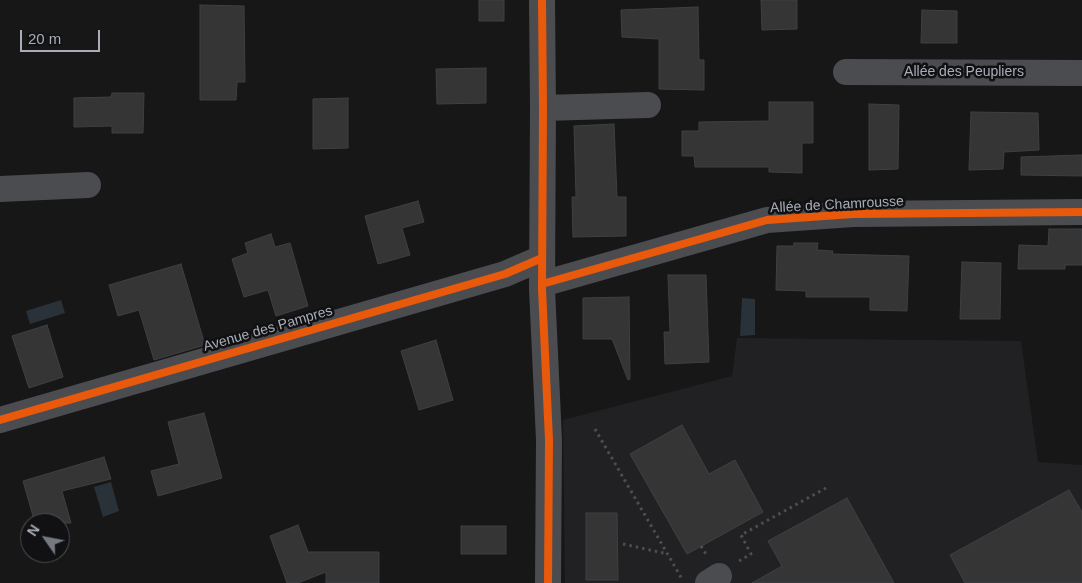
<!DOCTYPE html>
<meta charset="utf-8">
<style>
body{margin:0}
#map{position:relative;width:1082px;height:583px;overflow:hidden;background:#171717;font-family:Arial,sans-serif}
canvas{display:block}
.north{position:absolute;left:20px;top:513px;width:50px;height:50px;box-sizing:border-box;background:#111113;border:1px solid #4d4f55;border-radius:50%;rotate:303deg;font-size:14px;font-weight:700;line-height:20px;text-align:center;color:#a8adb8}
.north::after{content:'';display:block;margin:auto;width:18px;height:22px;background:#757880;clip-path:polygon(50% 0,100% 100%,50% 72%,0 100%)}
.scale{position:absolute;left:20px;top:30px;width:80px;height:22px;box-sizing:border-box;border:2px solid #a8adb8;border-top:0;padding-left:6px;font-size:15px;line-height:18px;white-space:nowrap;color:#a8adb8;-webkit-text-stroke:4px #111113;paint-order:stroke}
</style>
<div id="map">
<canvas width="1082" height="583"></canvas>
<div class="north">N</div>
<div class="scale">20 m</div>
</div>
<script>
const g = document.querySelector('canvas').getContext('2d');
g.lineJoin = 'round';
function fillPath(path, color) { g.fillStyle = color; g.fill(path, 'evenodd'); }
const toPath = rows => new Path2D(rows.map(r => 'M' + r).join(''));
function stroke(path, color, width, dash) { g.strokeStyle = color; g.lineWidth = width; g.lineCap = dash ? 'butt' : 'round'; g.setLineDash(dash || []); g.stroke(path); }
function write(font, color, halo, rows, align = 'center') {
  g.font = font + ' Arial,sans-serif'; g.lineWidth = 5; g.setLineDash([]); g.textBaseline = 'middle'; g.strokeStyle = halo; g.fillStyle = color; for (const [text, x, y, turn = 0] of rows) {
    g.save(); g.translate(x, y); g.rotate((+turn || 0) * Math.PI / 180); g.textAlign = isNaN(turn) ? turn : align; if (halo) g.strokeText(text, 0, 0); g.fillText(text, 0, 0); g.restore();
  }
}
fillPath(toPath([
 [737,338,1021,341,1038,462,1082,465,1082,583,565,583,563,420,732,376]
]), '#212123');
fillPath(toPath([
 [742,298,755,299,755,335,740,336],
 [61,300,65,313,30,324,26,311],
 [111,482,119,511,103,517,94,487]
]), '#2a3239');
const building = toPath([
 [479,0,504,0,504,21,479,21,479,0],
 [761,0,797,0,797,29,762,30,761,0],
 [200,5,244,6,245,82,237,82,236,100,200,100,200,5],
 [698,7,699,60,704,60,704,90,659,89,659,39,622,37,621,10,698,7],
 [922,10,957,11,957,43,921,43,922,10],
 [486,68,486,103,437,104,436,69,486,68],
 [112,93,144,93,143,133,112,133,112,126,74,127,74,98,111,97,112,93],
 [348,98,348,148,313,149,313,99,348,98],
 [769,102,813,102,813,143,802,143,802,173,769,172,769,167,695,167,694,156,682,156,682,131,699,131,699,122,769,121,769,102],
 [869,104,899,105,898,169,869,170,869,104],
 [971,112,1038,113,1039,150,1004,152,1003,169,969,170,971,112],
 [614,124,617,197,626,197,626,236,573,237,572,197,576,197,574,126,614,124],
 [1082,155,1082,176,1021,175,1021,157,1082,155],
 [418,201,424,222,402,228,410,255,378,264,365,216,418,201],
 [1049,229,1082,229,1082,265,1065,265,1065,269,1018,269,1019,245,1048,246,1049,229],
 [271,234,275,247,290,243,308,306,276,316,268,290,244,297,232,259,248,253,245,243,271,234],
 [794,243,818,243,817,250,833,251,832,254,909,256,907,311,870,310,870,297,806,297,806,291,776,290,777,246,794,246,794,243],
 [962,262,1001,263,1000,319,960,319,962,262],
 [181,264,205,345,154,360,139,310,118,316,109,285,181,264],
 [668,275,706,275,709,362,665,364,664,332,670,332,668,275],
 [629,297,630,379,628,380,612,339,583,339,583,298,629,297],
 [47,325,63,377,29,388,12,336,47,325],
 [436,340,453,400,419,410,401,351,436,340],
 [204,413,222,478,158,496,151,471,179,464,168,422,204,413],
 [682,425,709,474,735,460,763,512,687,554,630,454,682,425],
 [104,457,111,479,62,491,71,523,35,523,23,481,104,457],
 [1069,490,1082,512,1082,583,965,583,950,555,1069,490],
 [847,498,894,583,752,583,782,566,768,541,847,498],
 [586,513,617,513,618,580,586,580,586,513],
 [298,525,308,552,379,552,379,583,326,583,326,572,298,583,287,583,270,536,298,525],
 [461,526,506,526,506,554,461,554,461,526]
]);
fillPath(building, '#353536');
stroke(building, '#3f4043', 1);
stroke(toPath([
 [595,429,682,579],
 [623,544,668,554],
 [701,546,706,554],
 [739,561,751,554,741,535,826,488]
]), '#4d4e52', 3, [2.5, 4]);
stroke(toPath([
 [542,0,543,108,542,289,549,440,548,583],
 [846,72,1082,73],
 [543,108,648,105],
 [0,189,88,185],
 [542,284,767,220,853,214,1082,212],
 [0,420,505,274,542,258],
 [708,583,719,576]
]), '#4b4c50', 26);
stroke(toPath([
 [542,0,543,108,542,289,549,440,548,583],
 [542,284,767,220,853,214,1082,212],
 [0,420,505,274,542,258]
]), '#e8590c', 8);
write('14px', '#a8adb8', '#111113', [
 ["Allée des Peupliers",964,72],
 ["Allée de Chamrousse",837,205,-3],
 ["Avenue des Pampres",268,329,-16]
]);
</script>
